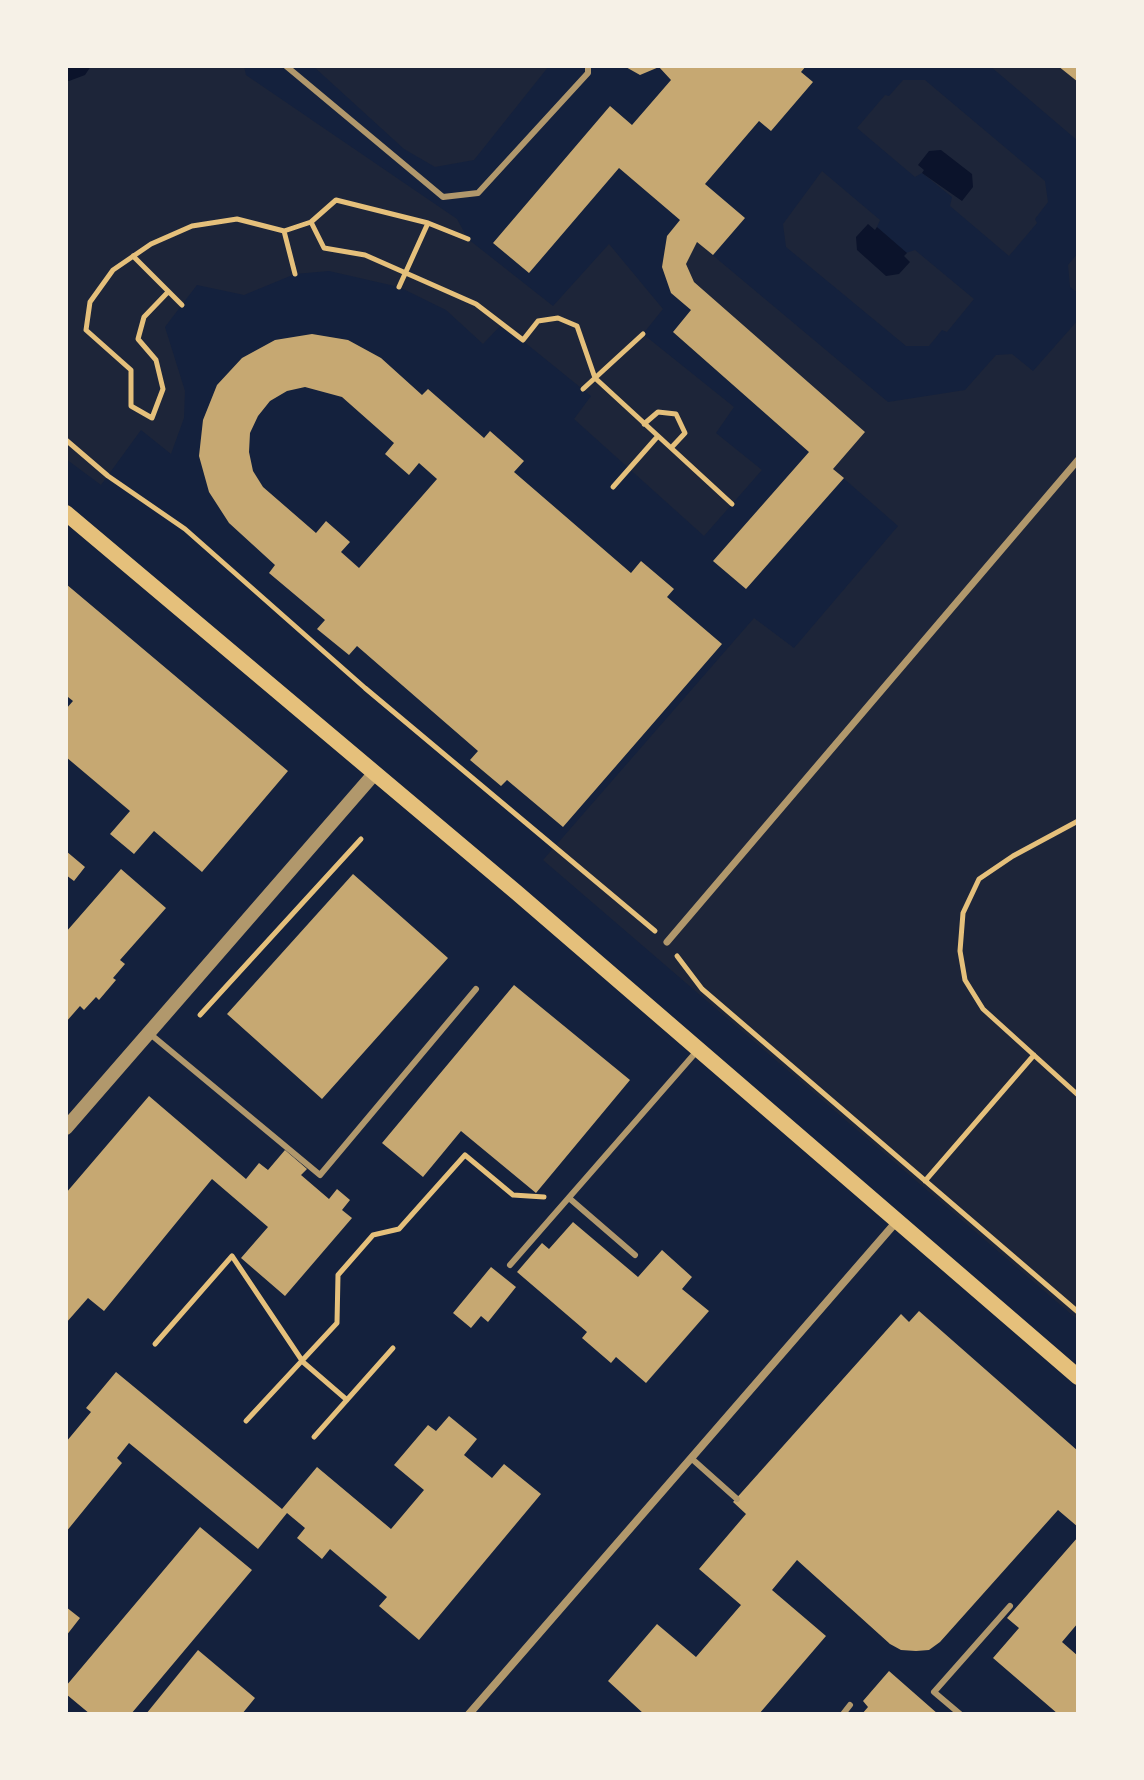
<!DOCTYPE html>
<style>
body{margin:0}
#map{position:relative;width:1144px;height:1780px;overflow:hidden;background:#14213d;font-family:Montserrat,sans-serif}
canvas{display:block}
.frame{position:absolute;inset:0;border:68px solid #f6f1e7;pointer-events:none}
</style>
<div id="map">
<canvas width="1144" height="1780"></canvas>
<div class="frame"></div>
</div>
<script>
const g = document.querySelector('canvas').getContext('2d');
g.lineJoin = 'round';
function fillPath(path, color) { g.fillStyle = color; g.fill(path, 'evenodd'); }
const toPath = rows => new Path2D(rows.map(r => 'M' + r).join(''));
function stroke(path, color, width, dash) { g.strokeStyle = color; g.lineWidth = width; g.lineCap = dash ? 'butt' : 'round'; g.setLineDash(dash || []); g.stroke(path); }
fillPath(toPath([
 [66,66,244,66,246,75,457,219,468,239,553,306,609,244,663,309,643,334,734,407,716,433,762,470,704,536,574,419,591,396,502,324,483,344,446,310,399,287,329,271,295,274,244,295,197,285,165,327,185,391,184,418,171,454,141,430,101,485,66,459],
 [313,66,549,66,474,160,435,167,404,149],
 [990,66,1058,66,1078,82,1078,141],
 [903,80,925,80,1045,181,1048,202,1035,219,1037,223,1009,256,950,206,952,197,922,173,915,177,857,128,885,95,889,96],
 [822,171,880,220,877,227,906,253,915,250,974,299,947,332,942,330,929,346,906,346,786,247,783,224],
 [697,242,888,402,965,390,996,355,1012,354,1033,371,1078,320,1078,1320,543,860,754,618,794,648,898,526,833,469,865,432,694,282,686,264],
 [1078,253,1078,293,1070,287,1068,265]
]), '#1d2539');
fillPath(toPath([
 [66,66,91,66,85,75,69,81,66,81],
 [941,150,972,174,973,187,962,201,922,173,924,170,918,165,929,151],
 [868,224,875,230,877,227,907,253,904,256,910,262,899,274,886,276,857,250,856,237]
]), '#0b132b');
fillPath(toPath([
 [624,66,806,66,801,72,813,82,771,131,759,121,705,184,745,218,713,255,697,242,686,264,694,282,865,432,833,469,844,478,746,589,713,561,809,452,673,332,691,310,671,293,662,267,667,236,680,220,619,168,529,273,493,243,610,106,632,125,671,80,659,67,640,75],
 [1058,66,1078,66,1078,82],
 [312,334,348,340,381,358,422,395,428,389,484,438,490,431,524,461,514,472,631,573,641,561,674,589,667,597,722,644,563,827,507,780,501,786,470,760,478,751,357,646,349,655,317,629,325,620,269,573,275,565,229,523,209,492,199,456,203,420,217,385,242,358,275,340],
 [305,387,342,397,394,443,385,454,409,475,419,463,437,479,359,568,341,552,350,542,326,521,316,533,263,487,253,471,249,452,250,433,258,416,270,401,287,391],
 [66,584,288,771,202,872,154,831,134,854,110,834,130,811,66,757,66,709,73,701,68,697,66,700],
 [66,851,85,867,74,881,66,875],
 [121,869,166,908,120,960,125,964,113,978,116,980,99,1000,96,997,84,1010,80,1006,66,1022,66,932],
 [353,874,448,958,322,1099,227,1014],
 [514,985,630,1080,536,1193,461,1131,423,1177,382,1143],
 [149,1096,246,1179,259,1163,268,1170,285,1150,307,1169,301,1175,329,1199,337,1189,350,1200,342,1210,352,1218,285,1296,241,1258,268,1227,212,1179,104,1311,88,1298,66,1323,66,1193],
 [573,1222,638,1277,662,1250,692,1277,682,1289,709,1311,646,1383,616,1357,611,1363,582,1338,587,1332,517,1272,542,1243,549,1249],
 [491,1267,516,1287,488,1322,481,1316,471,1328,453,1313],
 [919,1311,1078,1451,1078,1527,1058,1510,940,1642,929,1650,916,1651,901,1650,890,1644,797,1560,772,1590,826,1636,759,1714,644,1714,608,1681,657,1624,696,1657,741,1605,699,1569,746,1514,733,1502,901,1314,909,1322],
 [116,1372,282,1509,317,1467,391,1529,424,1490,394,1465,428,1425,436,1431,449,1416,477,1439,464,1455,492,1478,504,1464,541,1494,419,1640,379,1606,387,1597,330,1549,322,1559,297,1538,305,1528,287,1513,258,1549,129,1443,117,1458,122,1463,66,1532,66,1442,91,1412,86,1408],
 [200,1527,252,1570,131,1714,90,1714,66,1694,66,1686],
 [1078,1537,1078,1623,1062,1642,1078,1656,1078,1714,1058,1714,993,1658,1019,1628,1007,1618],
 [66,1607,80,1618,66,1636],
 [198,1650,255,1698,242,1714,146,1714],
 [889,1671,938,1714,862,1714,868,1707,863,1701]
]), '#c6a872');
stroke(toPath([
 [311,222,336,200,428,223,468,239],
 [133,256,182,305],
 [295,274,284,231,311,222,324,248,365,255,476,304,523,340,538,321,558,318,577,326,595,378,732,504],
 [399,287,428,223],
 [168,292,144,317,138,339,156,360,163,389,152,418,131,406,131,370,86,330,90,302,113,270,151,244,192,226,237,219,284,231],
 [583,389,643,334],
 [644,424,658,412,676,414,685,433,671,448],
 [66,440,108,476,185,529,365,688,655,931],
 [613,487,658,436],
 [1078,821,1013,856,979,879,963,913,960,951,965,980,983,1009,1078,1095],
 [677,956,702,989,1078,1312],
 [200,1015,361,839],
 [925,1181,1034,1055],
 [155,1344,232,1256,303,1362,347,1400],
 [246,1421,337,1323,338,1275,373,1235,399,1229,465,1155,513,1195,544,1197],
 [314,1437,393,1348]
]), '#e5c07b', 5);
stroke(toPath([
 [286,66,443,197,478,193,588,73,588,66],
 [149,1033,320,1175,476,989],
 [569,1198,635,1255],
 [510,1265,697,1051],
 [691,1458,737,1499],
 [843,1714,850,1705],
 [960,1714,934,1692,1010,1606]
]), '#b1986c', 6);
stroke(toPath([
 [667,942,1078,460]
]), '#b1986c', 7);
stroke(toPath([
 [469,1714,897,1221]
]), '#b1986c', 8);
stroke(toPath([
 [66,1128,374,774]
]), '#b1986c', 14);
stroke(toPath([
 [66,513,516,892,1078,1377]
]), '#e5c07b', 16);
</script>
